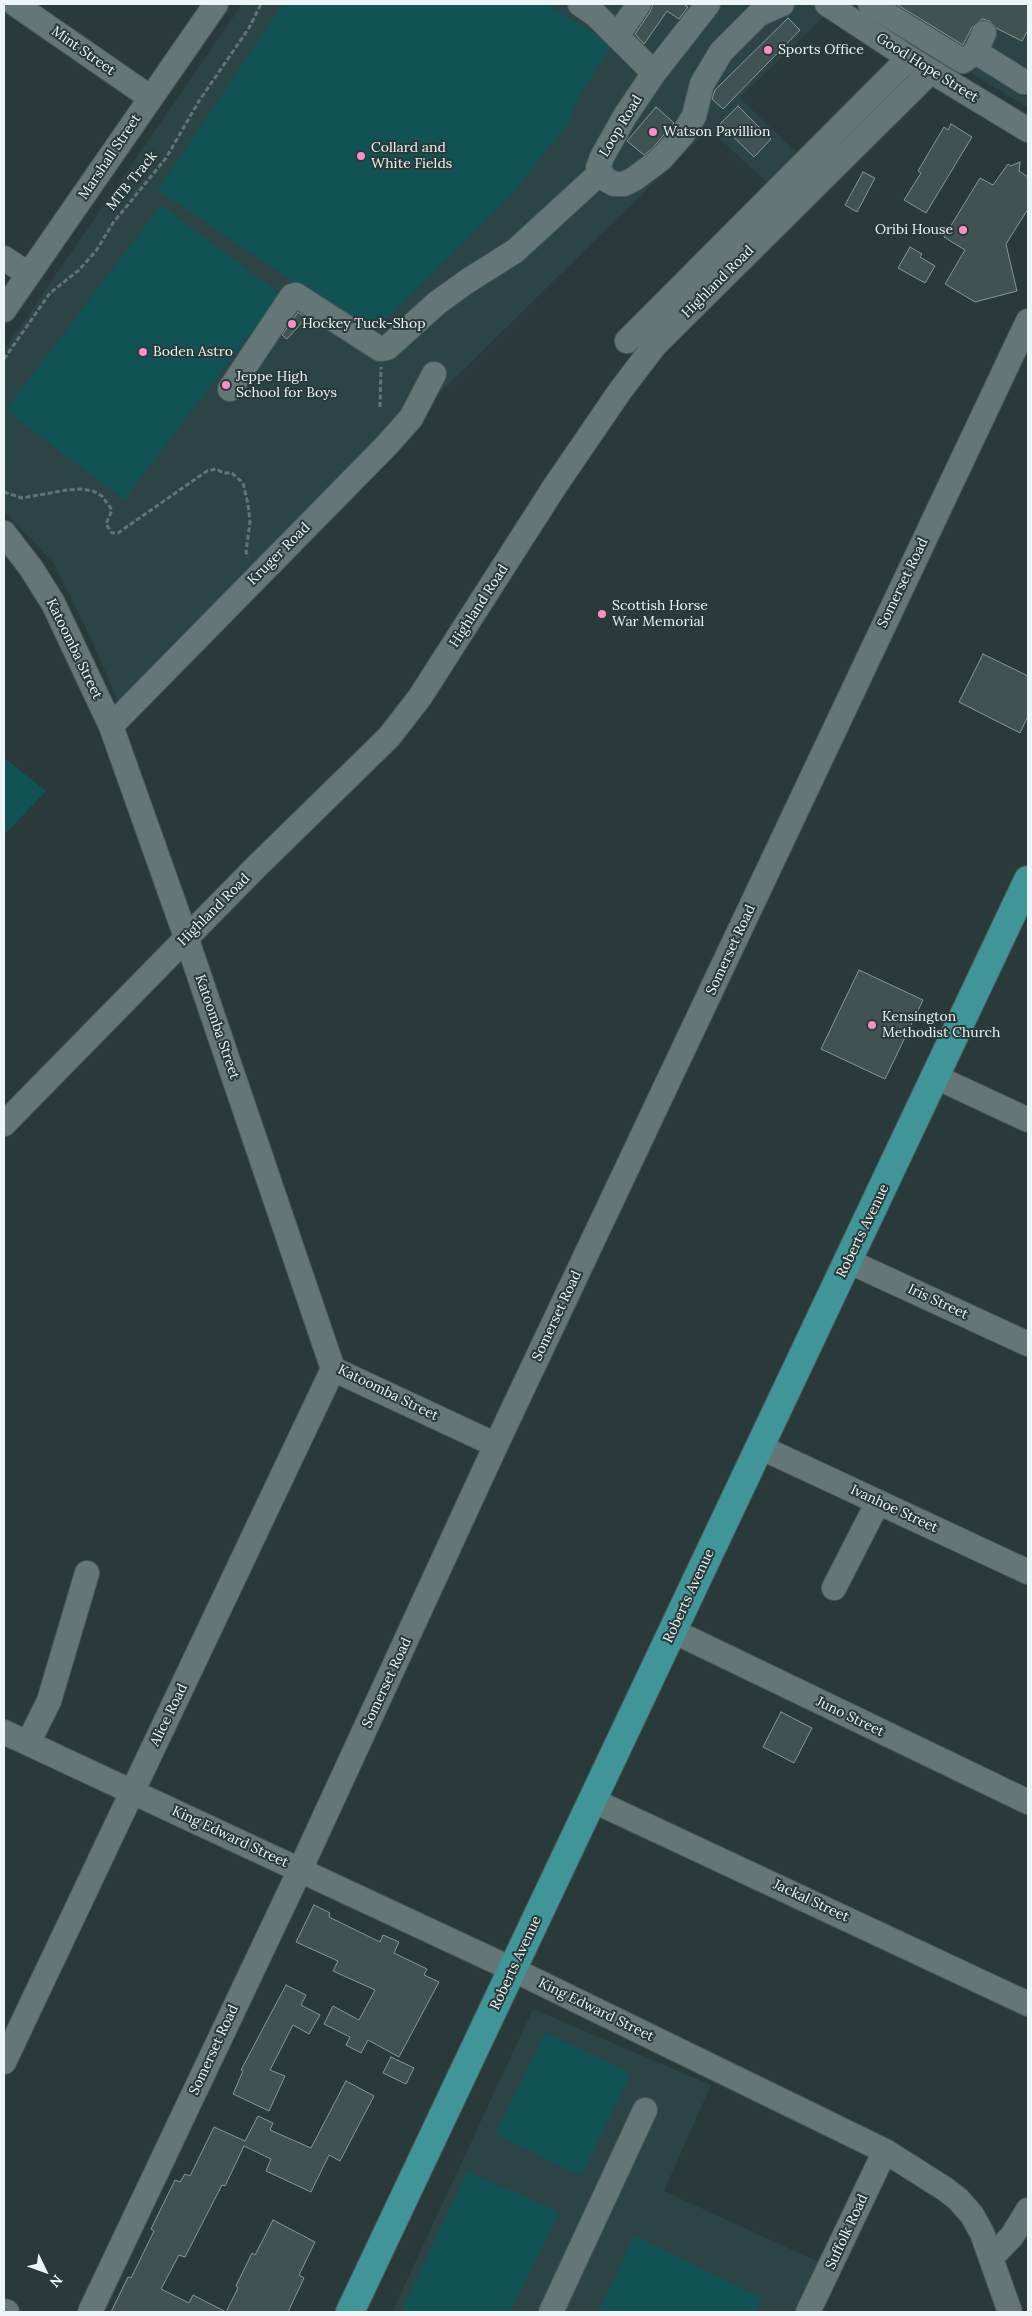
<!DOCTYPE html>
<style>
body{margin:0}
#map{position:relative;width:1032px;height:2316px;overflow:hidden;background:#2a3939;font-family:Lora,serif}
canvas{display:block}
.frame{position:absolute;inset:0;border:5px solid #ecf6f6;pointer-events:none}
.north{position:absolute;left:20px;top:2246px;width:50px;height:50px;-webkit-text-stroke:4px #2a3939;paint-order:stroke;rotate:132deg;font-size:14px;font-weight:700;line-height:20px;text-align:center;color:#ecf6f6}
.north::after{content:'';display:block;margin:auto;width:18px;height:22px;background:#ecf6f6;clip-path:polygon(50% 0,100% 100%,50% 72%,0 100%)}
</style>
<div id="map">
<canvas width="1032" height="2316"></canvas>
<div class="frame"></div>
<div class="north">N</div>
</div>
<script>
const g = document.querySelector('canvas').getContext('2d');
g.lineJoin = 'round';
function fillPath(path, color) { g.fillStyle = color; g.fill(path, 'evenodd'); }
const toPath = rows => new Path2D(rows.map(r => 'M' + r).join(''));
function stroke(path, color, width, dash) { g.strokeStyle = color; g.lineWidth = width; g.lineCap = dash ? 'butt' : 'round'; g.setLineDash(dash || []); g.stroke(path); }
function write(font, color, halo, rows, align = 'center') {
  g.font = font + ' Lora,serif'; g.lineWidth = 4; g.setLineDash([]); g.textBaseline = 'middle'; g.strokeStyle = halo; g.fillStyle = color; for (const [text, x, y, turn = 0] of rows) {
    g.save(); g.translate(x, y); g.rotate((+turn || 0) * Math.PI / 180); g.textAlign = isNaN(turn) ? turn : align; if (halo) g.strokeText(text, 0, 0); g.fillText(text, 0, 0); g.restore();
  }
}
fillPath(toPath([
 [242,4,837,4,740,98,800,156,770,185,709,129,120,706,89,634,54,564,4,511,4,350],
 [855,4,1028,4,1028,108,1014,99],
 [533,2009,711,2085,664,2191,823,2264,799,2312,392,2312]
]), '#2c4445');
fillPath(toPath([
 [283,4,547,4,612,44,578,98,569,122,507,200,376,330,295,283,158,190],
 [161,205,280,294,124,500,6,410],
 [4,758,46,791,4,835],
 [545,2032,631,2074,581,2176,495,2134],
 [467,2171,559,2212,510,2312,401,2312],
 [634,2236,762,2298,755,2312,598,2312]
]), '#115355');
const building = toPath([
 [653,4,683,4,688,7,679,19,667,11,644,44,635,34,650,12,653,4],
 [896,4,1028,4,1028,30,1022,41,996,28,990,21,982,19,972,27,963,45,896,4],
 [788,18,800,30,723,109,712,99,715,90,788,18],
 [738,106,771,139,754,157,720,124,738,106],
 [656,107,674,123,652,149,644,155,627,141,656,107],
 [951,124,972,137,926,213,904,200,921,173,918,171,944,127,948,130,951,124],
 [1020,162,1019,171,1028,177,1028,209,1006,244,1017,291,975,302,945,284,965,250,944,237,980,178,993,185,1008,164,1011,166,1020,162],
 [863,172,875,178,857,212,845,205,863,172],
 [910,247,922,254,920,257,935,266,925,283,898,268,910,247],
 [298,312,306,318,287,339,282,335,298,312],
 [983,654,1028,676,1028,716,1020,733,959,702,983,654],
 [859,970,923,1000,885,1079,821,1049,859,970],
 [781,1712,812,1728,794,1763,763,1747,781,1712],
 [314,1905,330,1913,329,1917,380,1942,383,1935,399,1942,394,1953,427,1969,424,1975,439,1982,399,2057,368,2040,361,2053,346,2045,350,2037,324,2024,333,2006,359,2020,375,1990,333,1971,338,1961,296,1942,314,1905],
 [286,1985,306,1995,301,2005,320,2015,309,2034,293,2025,270,2070,285,2076,269,2111,233,2094,243,2071,241,2070,286,1985],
 [391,2057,414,2068,406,2084,383,2073,391,2057],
 [346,2081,374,2096,340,2161,329,2155,311,2192,266,2171,271,2159,244,2146,225,2186,222,2185,185,2257,179,2255,161,2289,189,2303,193,2295,226,2312,111,2312,128,2277,131,2278,154,2231,151,2229,175,2180,180,2182,185,2174,190,2176,214,2127,245,2141,258,2116,273,2123,270,2130,311,2148,346,2081],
 [273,2220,315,2242,299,2275,304,2278,288,2312,226,2312,238,2288,236,2286,252,2253,255,2255,273,2220]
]);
fillPath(building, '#415252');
stroke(building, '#869798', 1);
const minor = toPath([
 [15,4,151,98],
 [580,4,596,15,654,73],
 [708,4,654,73,625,116,602,157,598,168,605,179,614,184,624,184,634,179,661,159,683,134,694,116,702,84,721,52,759,14,782,4],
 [827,4,909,58,1028,130],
 [870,4,963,61,976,52],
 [984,33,976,52,1024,82],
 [617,36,639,4],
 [4,258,28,274],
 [4,310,216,4],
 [627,341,909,58],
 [230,389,292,296,296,295,380,349,387,348,437,303,466,282,515,251,600,173],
 [4,533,31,568,53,603,111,726,186,937,333,1369,496,1445],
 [111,726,387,445,411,418,434,374],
 [936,1077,1028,1120],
 [4,1124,255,868,389,737,420,697,555,486,620,391,655,345,931,71],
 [848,1261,1028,1344],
 [760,1447,1028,1572],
 [834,1588,878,1502],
 [673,1631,1028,1802],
 [4,1732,514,1970,885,2151,945,2189,958,2199,972,2215,982,2233,1010,2312],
 [28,1743,49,1701,87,1573],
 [592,1800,1028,2004],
 [4,2062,333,1369],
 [991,2258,1012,2236,1028,2210],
 [4,2311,7,2312],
 [90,2312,300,1870,496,1445,1028,321],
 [551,2312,645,2110],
 [808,2312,885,2151]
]);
const major = toPath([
 [350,2312,1028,880]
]);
stroke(minor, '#4a5858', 26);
stroke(major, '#4a5858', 30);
stroke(toPath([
 [4,359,50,293,79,270,96,251,113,223,166,158,199,101,249,28,261,4],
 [380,407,381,367],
 [4,492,22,498,67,490,80,489,93,491,102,496,112,510,106,524,112,533,118,533,207,471,216,469,224,473,232,473,243,483,248,504,250,522,246,552,248,557]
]), '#647272', 3, [5, 2.5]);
stroke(minor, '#657676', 24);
stroke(major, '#3f9598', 28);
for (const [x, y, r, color] of [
 [768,50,5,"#fa8fc7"],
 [653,132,5,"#fa8fc7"],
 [361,156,5,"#fa8fc7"],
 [963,230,5,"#fa8fc7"],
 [292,324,5,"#fa8fc7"],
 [143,352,5,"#fa8fc7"],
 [226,385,5,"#fa8fc7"],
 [602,614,5,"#fa8fc7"],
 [872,1025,5,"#fa8fc7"]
]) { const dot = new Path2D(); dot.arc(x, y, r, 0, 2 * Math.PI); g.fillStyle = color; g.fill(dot); stroke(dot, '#2a3939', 2); }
write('14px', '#ecf6f6', '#2a3939', [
 ["Sports Office",778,50],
 ["Watson Pavillion",663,132],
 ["Collard and",371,148],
 ["White Fields",371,164],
 ["Oribi House",953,230,"right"],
 ["Hockey Tuck-Shop",302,324],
 ["Boden Astro",153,352],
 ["Jeppe High",236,377],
 ["School for Boys",236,393],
 ["Scottish Horse",612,606],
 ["War Memorial",612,622],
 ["Kensington",882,1017],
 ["Methodist Church",882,1033]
], 'left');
write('14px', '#ecf6f6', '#2a3939', [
 ["Mint Street",83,51,35],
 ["Good Hope Street",927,68,32],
 ["Loop Road",621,126,-59],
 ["Marshall Street",110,157,-56],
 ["MTB Track",132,181,-51],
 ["Highland Road",718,282,-45],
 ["Kruger Road",279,554,-45],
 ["Somerset Road",903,583,-64],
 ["Highland Road",479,606,-57],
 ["Katoomba Street",74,649,64],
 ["Highland Road",214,910,-45],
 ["Somerset Road",731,950,-65],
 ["Katoomba Street",217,1027,71],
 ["Roberts Avenue",863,1231,-64],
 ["Iris Street",938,1302,25],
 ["Somerset Road",557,1316,-65],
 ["Katoomba Street",388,1393,26],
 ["Ivanhoe Street",894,1509,25],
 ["Roberts Avenue",689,1596,-65],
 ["Somerset Road",387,1683,-65],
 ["Alice Road",169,1715,-64],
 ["Juno Street",850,1717,26],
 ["King Edward Street",230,1837,25],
 ["Jackal Street",811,1901,25],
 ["Roberts Avenue",516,1963,-65],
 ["King Edward Street",596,2010,26],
 ["Somerset Road",214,2050,-65],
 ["Suffolk Road",847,2232,-65]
]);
</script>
